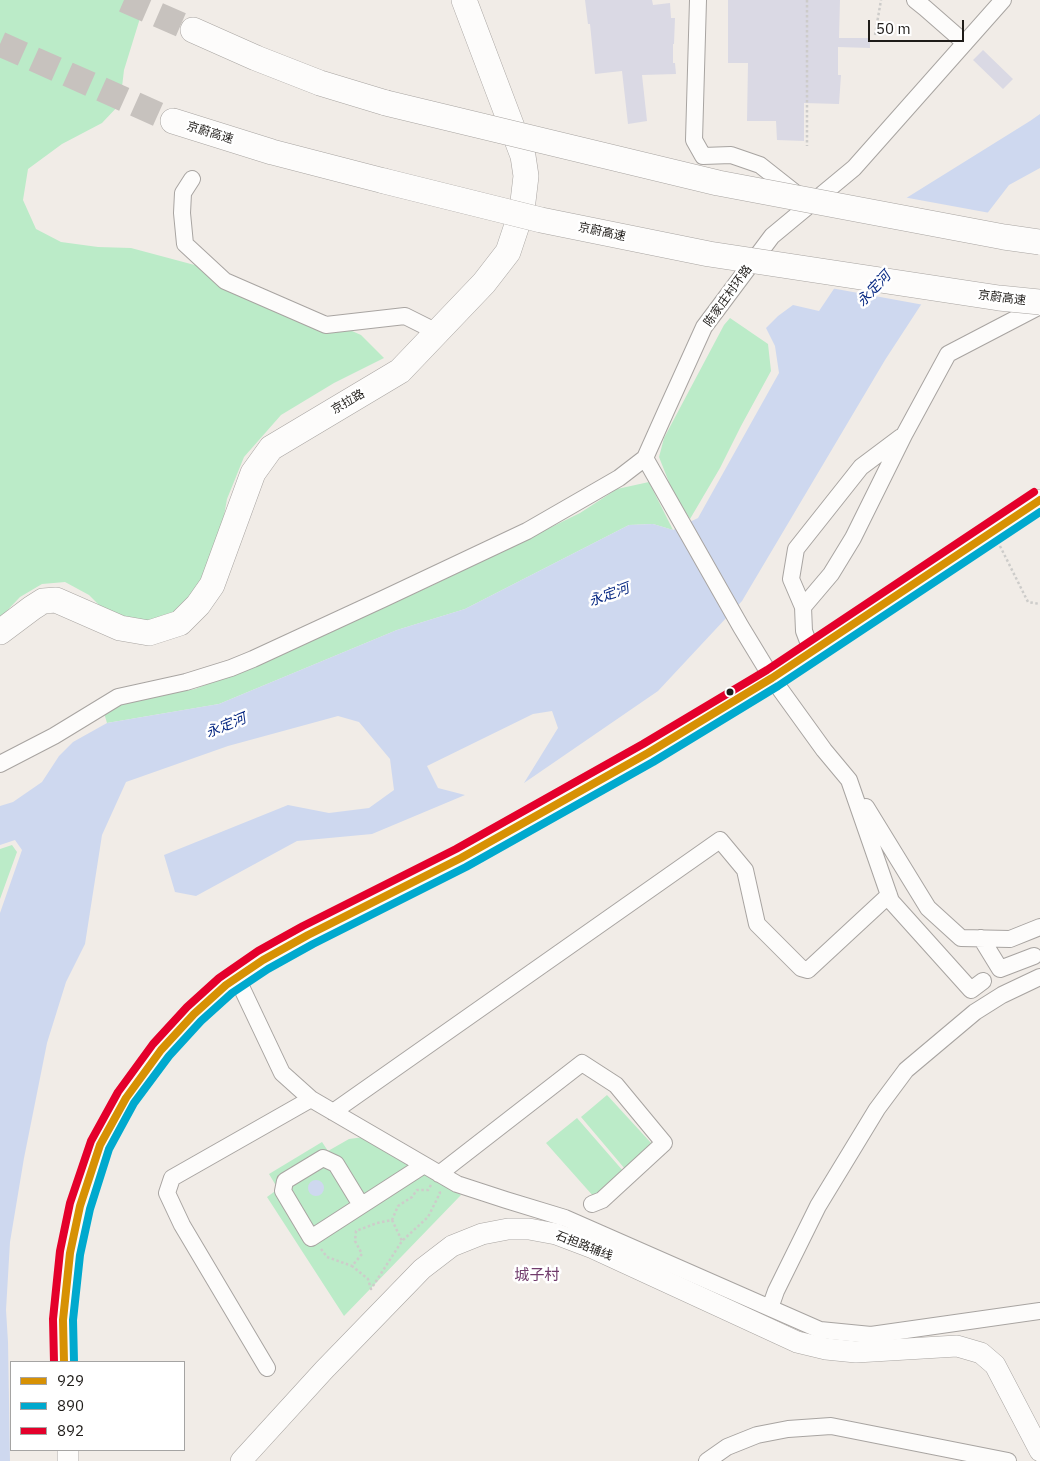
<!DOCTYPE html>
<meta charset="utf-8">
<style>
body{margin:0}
#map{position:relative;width:1040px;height:1461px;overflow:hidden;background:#f1ece7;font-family:"IBM Plex Sans",sans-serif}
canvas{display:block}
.legend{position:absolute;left:10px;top:1361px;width:175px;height:90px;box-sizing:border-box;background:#fff;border:1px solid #a5a4a3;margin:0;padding:6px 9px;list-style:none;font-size:15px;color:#1f1c19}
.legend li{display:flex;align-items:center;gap:10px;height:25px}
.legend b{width:25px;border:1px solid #a5a4a3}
.scale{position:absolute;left:868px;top:20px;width:96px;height:22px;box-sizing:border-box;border:2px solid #1f1c19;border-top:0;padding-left:6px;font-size:15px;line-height:18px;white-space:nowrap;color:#1f1c19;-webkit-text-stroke:4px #fff;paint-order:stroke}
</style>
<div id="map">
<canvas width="1040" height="1461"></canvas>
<ul class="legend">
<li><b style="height:6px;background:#d79104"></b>929</li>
<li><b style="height:6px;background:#00a9ce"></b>890</li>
<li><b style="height:6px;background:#e4002b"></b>892</li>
</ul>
<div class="scale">50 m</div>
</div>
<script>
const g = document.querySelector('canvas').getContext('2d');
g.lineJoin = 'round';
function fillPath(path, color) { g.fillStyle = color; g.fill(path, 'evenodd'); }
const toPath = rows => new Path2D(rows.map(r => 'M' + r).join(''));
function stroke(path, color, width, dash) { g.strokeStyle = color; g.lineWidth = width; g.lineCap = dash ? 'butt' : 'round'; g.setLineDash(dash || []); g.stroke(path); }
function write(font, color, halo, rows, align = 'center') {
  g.font = font + ' "IBM Plex Sans","Noto Sans SC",sans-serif'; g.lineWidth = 5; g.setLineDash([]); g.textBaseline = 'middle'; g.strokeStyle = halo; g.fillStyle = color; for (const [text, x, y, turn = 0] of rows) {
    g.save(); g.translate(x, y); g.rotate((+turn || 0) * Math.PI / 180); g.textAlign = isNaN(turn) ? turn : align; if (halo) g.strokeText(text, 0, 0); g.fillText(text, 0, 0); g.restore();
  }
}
fillPath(toPath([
 [0,0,150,0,141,15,124,70,120,104,102,123,62,144,28,169,23,200,36,229,61,242,98,247,131,248,217,271,361,335,384,358,334,383,281,415,244,457,227,499,218,549,200,588,173,619,138,626,109,615,89,595,65,582,42,584,20,597,0,618],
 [730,318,768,344,771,371,741,426,720,468,690,519,672,490,659,457,664,438,724,325],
 [649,482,673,530,653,524,629,525,465,609,397,630,219,704,107,723,102,706,195,689,265,661,431,586,580,513,617,489],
 [12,845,17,852,0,899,0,849],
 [607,1095,652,1144,625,1169,581,1117],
 [577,1118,624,1172,594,1197,546,1143],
 [364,1137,461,1195,344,1316,267,1197,278,1189,269,1174,322,1142,328,1151,349,1139]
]), '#bbebc8');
fillPath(toPath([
 [1040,114,1040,168,1009,185,943,271,885,360,742,601,658,691,524,783,558,728,552,711,533,714,427,766,438,788,465,795,372,834,297,841,196,896,175,892,164,855,288,805,329,813,369,808,394,790,390,759,359,722,338,716,228,746,126,782,102,835,85,944,66,982,47,1043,24,1158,10,1242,6,1310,8,1342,10,1461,0,1461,0,913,22,850,15,840,0,845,0,806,13,802,42,782,59,756,73,742,107,723,219,704,397,630,465,609,629,525,653,524,673,530,698,518,779,373,775,346,766,328,778,316,793,305,819,311,887,210,1030,121],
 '308 1188a8 8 0 1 1 16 0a8 8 0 1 1-16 0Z'
]), '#ced8ef');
fillPath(toPath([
 [903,197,990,213,945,273,924,305,831,288,885,208]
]), '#f1ece7');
fillPath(toPath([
 [585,0,652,0,653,5,670,3,671,18,675,18,674,44,673,44,673,63,675,63,676,74,642,75,647,121,628,124,622,71,595,74,590,24,588,24],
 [728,0,840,0,839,38,870,38,870,48,838,47,838,75,841,75,839,104,804,103,804,141,777,140,776,121,747,121,748,63,728,63],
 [983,50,1013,79,1003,89,973,60]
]), '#dad9e4');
stroke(toPath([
 [124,0,193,30],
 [0,44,173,121]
]), '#c7c2be', 25, [25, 12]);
const minor = toPath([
 [698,0,694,140,703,156,731,155,760,165,798,195],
 [915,0,925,8,965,43],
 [192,179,183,193,182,213,185,244,225,281,326,325,405,316,437,332],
 [803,607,791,579,796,549,861,467,901,437],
 [812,652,804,631,803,607,831,574,853,538,904,435,948,354,1040,306],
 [0,764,54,736,118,697,186,682,231,668,253,659,385,598,527,531,619,478,645,458],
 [866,807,928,908,961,938,1010,939,1040,927],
 [981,938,1000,969,1034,956],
 [237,978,282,1073,311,1099,457,1184,506,1200,565,1218,820,1330,871,1335,1040,1311],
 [983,981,971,990,891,901,849,780,824,750,772,678,741,627,645,458,666,411,704,327,772,236,854,168,1003,0],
 [333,1112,720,840,745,870,757,924,801,968,808,970,889,895],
 [439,1174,582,1063,616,1085,664,1143,602,1200,592,1204],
 [361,1205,336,1164,323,1158,285,1181,283,1191,311,1238,424,1165],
 [770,1308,776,1291,818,1206,877,1109,906,1070,975,1012,1002,995,1040,977],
 [267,1368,182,1225,167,1193,172,1178,311,1099],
 [707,1461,727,1447,757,1435,788,1429,831,1426,1008,1461]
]);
const major = toPath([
 [64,1362,63,1320,70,1253,80,1206,100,1145,126,1098,161,1050,194,1014,226,985,263,960,308,935,461,858,648,753,736,699,772,678,1040,500],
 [68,1450,68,1461],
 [241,1461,324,1370,422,1269,452,1246,482,1234,508,1229,529,1229,556,1234,593,1248,797,1342,826,1349,856,1352,957,1346,981,1353,995,1365,1040,1451]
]);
const highway = toPath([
 [193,30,256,58,320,83,386,103],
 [173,121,272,152,384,181],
 [0,632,32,608,43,601,56,600,120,628,149,633,180,623,198,605,212,585,253,473,271,448,400,371,484,283,508,252,522,210,526,176,523,156,464,0]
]);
stroke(minor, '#a8a4a1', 18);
stroke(major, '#a8a4a1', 22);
stroke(highway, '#a8a4a1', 26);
stroke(toPath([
 [807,0,807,146],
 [875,35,881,0],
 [1000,546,1028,602,1040,604],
 [431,1185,428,1190,417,1190,412,1197,398,1206,392,1220,377,1223,356,1231,355,1241,362,1254,352,1266,368,1279,371,1289,402,1241,428,1217,440,1193,439,1190],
 [392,1220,402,1241],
 [321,1249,327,1257,352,1266]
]), '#cdccca', 2.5, [2.5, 2.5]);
stroke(minor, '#fdfcfb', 16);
stroke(major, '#fdfcfb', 21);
stroke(highway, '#fdfcfb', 25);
const highwayBridge = toPath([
 [386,103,718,183,1004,237,1040,242],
 [384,181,541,220,709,254,999,298,1040,302]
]);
stroke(highwayBridge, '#a8a4a1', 26, []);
stroke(highwayBridge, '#fdfcfb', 25);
stroke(toPath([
 [64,1362,63,1320,70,1253,80,1206,100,1145,126,1098,161,1050,194,1014,226,985,263,960,308,935,461,858,648,753,772,678,1040,500]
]), '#d79104', 8);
stroke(toPath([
 [74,1362,73,1320,80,1255,90,1209,109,1149,134,1103,169,1056,201,1021,232,993,268,969,313,944,466,867,653,762,778,686,1040,512]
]), '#00a9ce', 8);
stroke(toPath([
 [54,1362,53,1319,60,1251,70,1203,91,1141,118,1092,153,1044,187,1007,219,978,258,951,303,926,456,849,643,744,767,670,1034,492]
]), '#e4002b', 8);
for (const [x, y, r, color] of [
 [730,692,4.5,"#1f1c19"]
]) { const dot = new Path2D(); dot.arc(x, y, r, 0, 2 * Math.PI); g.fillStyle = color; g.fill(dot); stroke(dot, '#fff', 2); }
write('12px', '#1f1c19', '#fff', [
 ["京蔚高速",210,133,17],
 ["京蔚高速",602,232,12],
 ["陈家庄村环路",728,296,-54],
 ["京蔚高速",1002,298,7],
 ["京拉路",348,402,-30],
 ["石担路辅线",584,1246,21]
]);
write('italic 14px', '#072882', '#fff', [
 ["永定河",874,289,-47],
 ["永定河",609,595,-20],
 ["永定河",226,726,-22]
]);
write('15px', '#713c6c', '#fff', [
 ["城子村",537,1276]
]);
</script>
